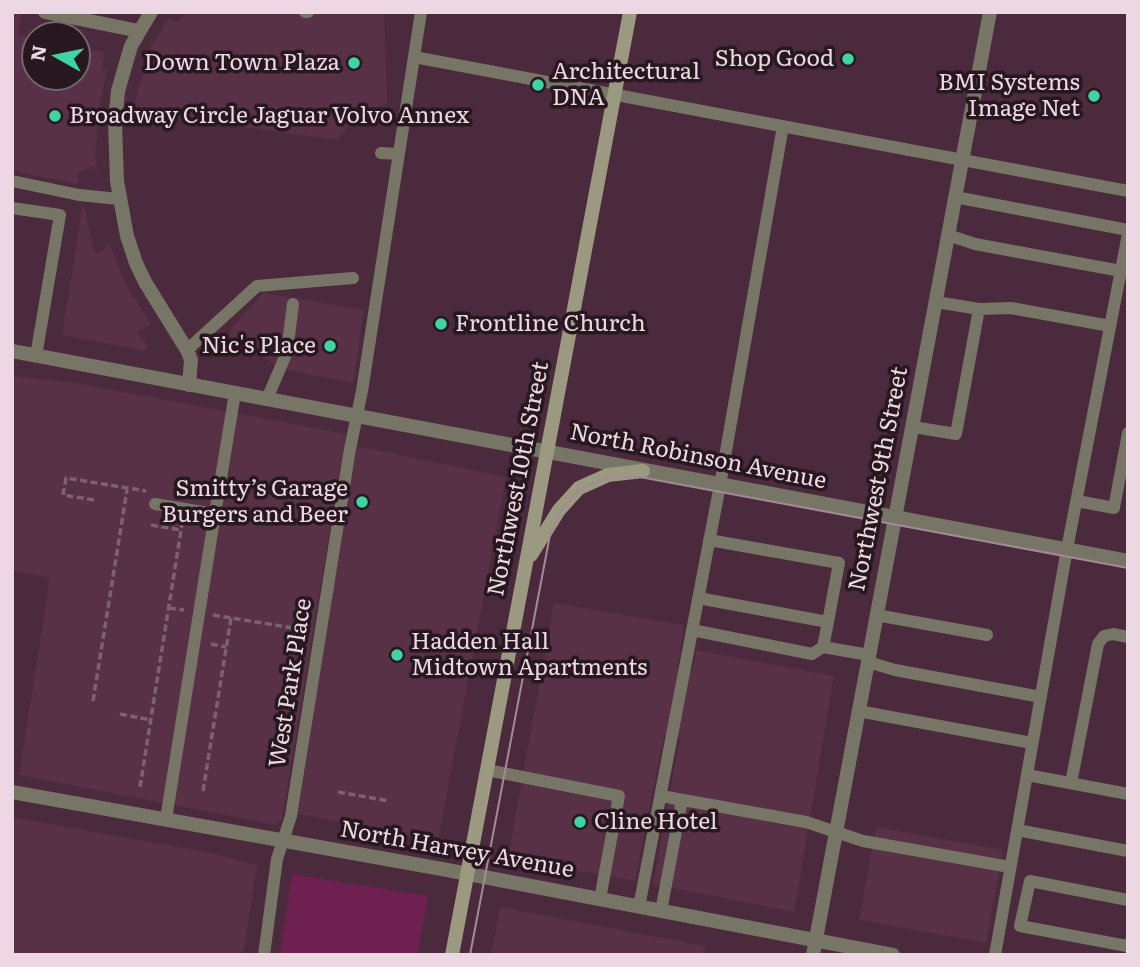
<!DOCTYPE html>
<meta charset="utf-8">
<style>
body{margin:0}
#map{position:relative;width:1140px;height:967px;overflow:hidden;background:#4a2a3c;font-family:Literata,serif}
canvas{display:block}
.frame{position:absolute;inset:0;border:14px solid #ecd7e2;pointer-events:none}
.north{position:absolute;left:21px;top:21px;width:70px;height:70px;box-sizing:border-box;background:#271820;border:2px solid #76646e;border-radius:50%;rotate:279deg;font-size:19px;font-weight:700;line-height:28px;text-align:center;color:#ecd7e2}
.north::after{content:'';display:block;margin:auto;width:24px;height:32px;background:#3fd4a2;clip-path:polygon(50% 0,100% 100%,50% 72%,0 100%)}
</style>
<div id="map">
<canvas width="1140" height="967"></canvas>
<div class="frame"></div>
<div class="north">N</div>
</div>
<script>
const g = document.querySelector('canvas').getContext('2d');
g.lineJoin = 'round';
function fillPath(path, color) { g.fillStyle = color; g.fill(path, 'evenodd'); }
const toPath = rows => new Path2D(rows.map(r => 'M' + r).join(''));
function stroke(path, color, width, dash) { g.strokeStyle = color; g.lineWidth = width; g.lineCap = dash ? 'butt' : 'round'; g.setLineDash(dash || []); g.stroke(path); }
function write(font, color, halo, rows, align = 'center') {
  g.font = font + ' Literata,serif'; g.lineWidth = 7; g.setLineDash([]); g.textBaseline = 'middle'; g.strokeStyle = halo; g.fillStyle = color; for (const [text, x, y, turn = 0] of rows) {
    g.save(); g.translate(x, y); g.rotate((+turn || 0) * Math.PI / 180); g.textAlign = isNaN(turn) ? turn : align; if (halo) g.strokeText(text, 0, 0); g.fillText(text, 0, 0); g.restore();
  }
}
fillPath(toPath([
 [12,12,22,12,18,35,35,38,35,77,77,77,77,46,104,52,102,71,107,69,99,108,95,157,98,171,93,167,78,172,78,184,12,171],
 [186,12,384,12,387,104,357,113,338,140,132,112,151,47,169,18,178,23],
 [83,203,95,253,101,252,109,243,125,283,151,324,137,333,148,347,144,351,62,335],
 [263,293,364,310,353,383,286,370,230,339,230,330],
 [12,376,71,382,346,434,282,819,276,825,19,775,50,578,12,570],
 [357,446,506,477,438,841,298,814,332,595],
 [554,603,684,625,677,670,692,672,696,650,834,676,794,912,653,884,680,738,664,735,635,881,508,858],
 [12,817,211,853,257,865,243,955,12,955],
 [876,827,1003,850,986,943,859,920],
 [500,907,705,946,703,955,491,955]
]), '#583147');
fillPath(toPath([
 [292,874,428,896,417,955,280,955]
]), '#6e2051');
stroke(toPath([
 [94,500,63,495,66,478,146,491],
 [151,525,181,530],
 [169,608,184,610],
 [213,615,306,630],
 [211,644,226,647],
 [93,701,127,490],
 [120,714,151,720],
 [140,787,182,524],
 [203,791,231,618],
 [338,792,389,801]
]), '#7e6171', 3.5, [7, 3.5]);
stroke(toPath([
 [305,12,308,12],
 [414,57,1128,191],
 [381,153,399,154],
 [12,181,79,195,119,199],
 [955,197,1128,230],
 [12,208,60,215,36,356],
 [948,235,975,244,1121,271],
 [979,309,1011,308,1110,326],
 [187,350,257,286,353,278],
 [267,399,287,352,293,304],
 [913,427,956,434,979,309,936,302],
 [1077,501,1114,508,1128,433],
 [155,504,215,514,166,819],
 [215,514,235,393],
 [709,540,839,563,828,622],
 [698,598,828,622,823,647,869,655],
 [876,615,987,635],
 [692,630,812,654,823,647],
 [868,662,895,670,1041,697],
 [858,711,1032,743],
 [487,770,619,796,600,899],
 [1027,775,1128,794],
 [1071,783,1098,644,1104,636,1113,634,1128,637],
 [661,796,806,822,863,841,1010,867],
 [1017,830,1128,851],
 [1128,900,1030,881,1020,926,1127,946,1128,944],
 [639,907,720,485,783,126],
 [661,911,682,800],
 [264,955,277,859,291,816,350,449,362,391,421,12],
 [995,955,1067,549,1128,234]
]), '#777666', 12);
stroke(toPath([
 [45,12,139,31],
 [151,12,131,46,118,91,115,123,117,181,127,236,136,263,145,282,187,350,191,360,189,385]
]), '#777666', 14);
stroke(toPath([
 [12,351,1128,561],
 [12,792,442,869,893,955],
 [813,955,990,12]
]), '#777666', 14);
stroke(toPath([
 [531,555,559,510,579,488,608,475,643,471],
 [452,955,630,12]
]), '#9b9a80', 14);
stroke(toPath([
 [470,955,550,535,561,510,580,489,608,477,640,477,1128,568]
]), '#a48a98', 2);
for (const [x, y, r, color] of [
 [848,59,7,"#3fd4a2"],
 [354,63,7,"#3fd4a2"],
 [538,85,7,"#3fd4a2"],
 [1094,96,7,"#3fd4a2"],
 [55,116,7,"#3fd4a2"],
 [441,324,7,"#3fd4a2"],
 [330,346,7,"#3fd4a2"],
 [362,502,7,"#3fd4a2"],
 [397,655,7,"#3fd4a2"],
 [580,822,7,"#3fd4a2"]
]) { const dot = new Path2D(); dot.arc(x, y, r, 0, 2 * Math.PI); g.fillStyle = color; g.fill(dot); stroke(dot, '#271820', 2.5); }
write('23px', '#ecd7e2', '#271820', [
 ["Shop Good",834,59],
 ["Down Town Plaza",340,63],
 ["Architectural",552,72,"left"],
 ["DNA",552,98,"left"],
 ["BMI Systems",1080,83],
 ["Image Net",1080,109],
 ["Broadway Circle Jaguar Volvo Annex",69,116,"left"],
 ["Frontline Church",455,324,"left"],
 ["Nic's Place",316,346],
 ["Smitty’s Garage",348,489],
 ["Burgers and Beer",348,515],
 ["Hadden Hall",411,642,"left"],
 ["Midtown Apartments",411,668,"left"],
 ["Cline Hotel",594,822,"left"]
], 'right');
write('23px', '#ecd7e2', '#271820', [
 ["North Robinson Avenue",698,457,11],
 ["Northwest 10th Street",519,479,-79],
 ["Northwest 9th Street",879,479,-79],
 ["West Park Place",291,683,-81],
 ["North Harvey Avenue",457,850,10]
]);
</script>
